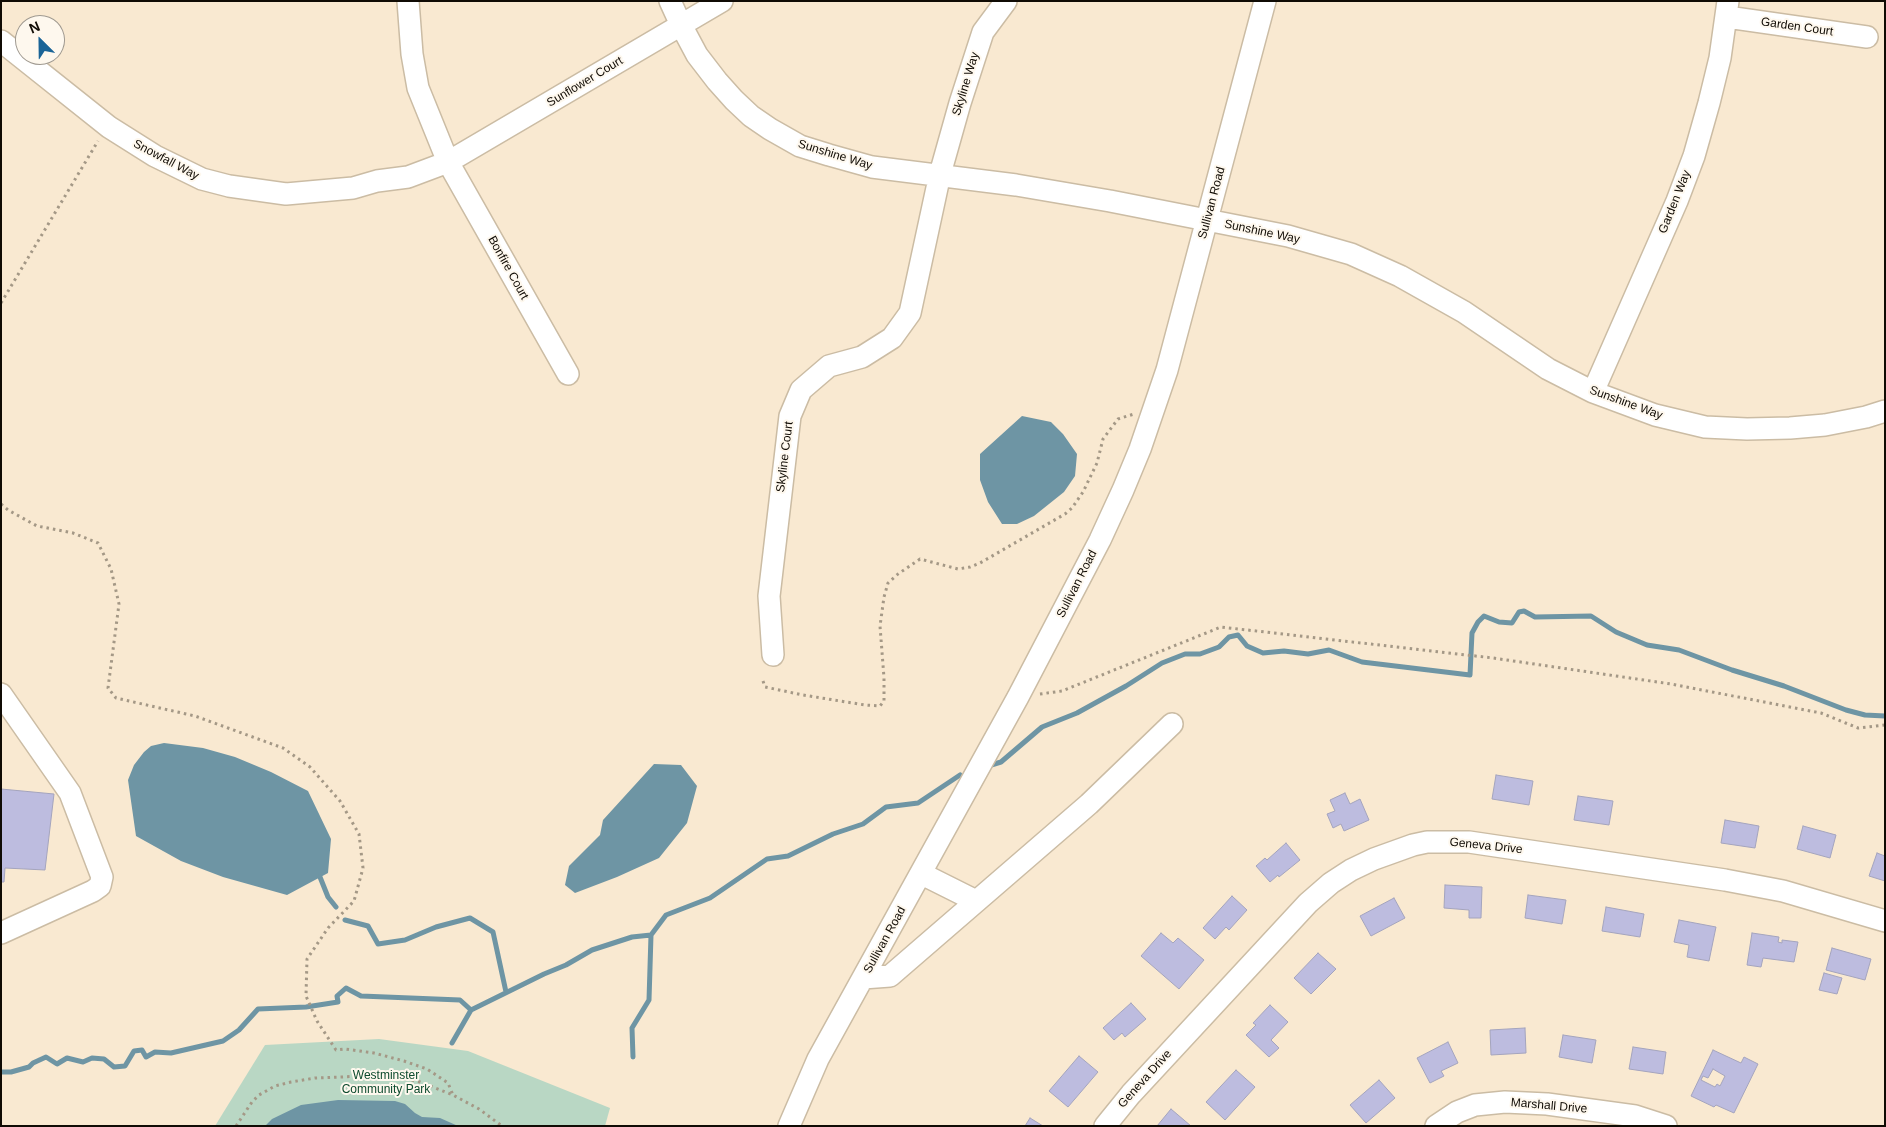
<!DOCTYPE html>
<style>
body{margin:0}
#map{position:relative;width:1886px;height:1127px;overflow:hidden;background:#f9e9d1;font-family:Arial,sans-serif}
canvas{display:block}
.frame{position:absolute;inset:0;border:2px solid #100b04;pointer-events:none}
.north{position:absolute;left:15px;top:15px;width:50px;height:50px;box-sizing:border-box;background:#fef8ee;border:1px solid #9f9990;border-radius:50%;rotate:337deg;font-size:14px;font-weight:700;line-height:20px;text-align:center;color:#100b04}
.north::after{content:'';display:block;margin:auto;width:18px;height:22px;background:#1a6497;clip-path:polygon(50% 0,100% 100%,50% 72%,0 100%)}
</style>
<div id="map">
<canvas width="1886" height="1127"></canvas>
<div class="frame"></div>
<div class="north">N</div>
</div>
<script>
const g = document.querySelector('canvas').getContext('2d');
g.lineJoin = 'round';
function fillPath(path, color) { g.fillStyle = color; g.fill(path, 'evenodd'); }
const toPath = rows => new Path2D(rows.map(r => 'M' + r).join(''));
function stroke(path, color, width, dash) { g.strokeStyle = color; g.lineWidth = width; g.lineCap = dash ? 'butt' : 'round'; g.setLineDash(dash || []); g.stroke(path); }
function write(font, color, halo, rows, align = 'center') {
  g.font = font + ' Arial,sans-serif'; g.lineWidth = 4; g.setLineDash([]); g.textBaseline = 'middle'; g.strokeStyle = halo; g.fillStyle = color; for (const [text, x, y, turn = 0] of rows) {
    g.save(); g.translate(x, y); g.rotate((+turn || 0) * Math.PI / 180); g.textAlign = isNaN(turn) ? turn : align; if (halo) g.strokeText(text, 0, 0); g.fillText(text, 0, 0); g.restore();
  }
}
fillPath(toPath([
 [379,1039,468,1051,610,1108,605,1126,215,1126,265,1045]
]), '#b9d7c4');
fillPath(toPath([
 [1022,416,1051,422,1063,434,1077,454,1075,476,1064,492,1034,516,1017,524,1002,524,988,502,980,480,980,454],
 [164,743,203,748,235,757,271,772,308,791,331,839,328,873,287,895,223,877,181,861,136,836,128,780,134,765,144,752,151,746],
 [654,764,681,765,697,786,687,823,659,858,617,877,575,893,565,885,569,866,600,835,603,820],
 [338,1100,395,1101,405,1104,415,1113,422,1117,440,1118,458,1126,265,1126,272,1119,301,1105]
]), '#6e95a4');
stroke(toPath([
 [988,766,1001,762,1042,727,1077,713,1126,686,1162,663,1185,654,1200,654,1219,647,1229,637,1238,635,1247,646,1263,653,1284,651,1308,654,1329,650,1362,662,1470,675,1472,633,1478,622,1484,616,1499,622,1512,623,1519,612,1524,611,1535,617,1591,616,1616,632,1647,645,1679,650,1732,670,1784,686,1846,710,1865,715,1885,716],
 [320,877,328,897,336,907],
 [345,920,368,926,378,944,405,940,436,927,470,918,493,932,506,992],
 [452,1043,471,1010,544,974,566,965,592,950,632,937,651,935],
 [633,1057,632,1028,649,1000,651,935,666,915,710,898,767,859,788,856,833,834,863,824,886,807,918,803,960,775],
 [1,1072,11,1072,29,1067,33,1063,46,1057,57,1064,67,1058,83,1062,92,1058,104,1059,114,1067,125,1066,134,1051,142,1050,146,1057,155,1052,171,1053,223,1041,239,1030,258,1009,306,1007,338,1002,337,996,346,988,361,996,460,1000,471,1010]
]), '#6e95a4', 5);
const building = toPath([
 [1496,775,1533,781,1529,805,1492,799,1496,775],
 [1,789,54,794,45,870,5,868,4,882,1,882,1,789],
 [1345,793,1350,804,1360,799,1369,820,1344,831,1341,824,1333,828,1327,814,1335,811,1330,800,1345,793],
 [1578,796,1613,801,1609,825,1574,820,1578,796],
 [1725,820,1759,826,1755,848,1721,843,1725,820],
 [1803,826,1836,835,1830,858,1797,849,1803,826],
 [1286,843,1300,860,1279,877,1278,875,1270,882,1256,866,1265,858,1267,860,1286,843],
 [1877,853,1885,856,1885,881,1869,876,1877,853],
 [1445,885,1482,887,1481,918,1469,918,1469,910,1444,908,1445,885],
 [1528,895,1566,900,1562,924,1525,918,1528,895],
 [1232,896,1247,910,1229,930,1226,927,1215,939,1203,928,1232,896],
 [1394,898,1405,918,1371,936,1360,916,1394,898],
 [1606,907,1644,914,1640,937,1602,931,1606,907],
 [1679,920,1716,927,1709,961,1687,957,1689,945,1674,942,1679,920],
 [1161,933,1173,943,1178,938,1204,960,1179,989,1141,956,1161,933],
 [1752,933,1779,937,1778,942,1782,943,1782,940,1798,942,1794,962,1763,958,1761,967,1747,965,1752,933],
 [1832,948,1871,959,1865,980,1826,970,1832,948],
 [1318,953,1336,969,1311,994,1294,978,1318,953],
 [1824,973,1842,978,1837,994,1819,990,1824,973],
 [1131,1003,1146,1019,1125,1037,1122,1033,1114,1040,1103,1028,1131,1003],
 [1270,1005,1288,1022,1271,1040,1279,1048,1269,1057,1246,1035,1256,1025,1253,1023,1270,1005],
 [1525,1028,1526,1053,1491,1055,1490,1030,1525,1028],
 [1563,1035,1596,1040,1592,1063,1559,1057,1563,1035],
 [1448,1042,1458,1063,1441,1071,1444,1076,1430,1083,1417,1058,1448,1042],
 [1633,1047,1666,1052,1663,1074,1629,1069,1633,1047],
 [1713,1050,1741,1063,1744,1057,1758,1064,1734,1113,1716,1105,1714,1107,1691,1096,1713,1050],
 [1713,1069,1725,1076,1720,1086,1717,1084,1715,1087,1701,1080,1703,1076,1708,1078,1713,1069],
 [1079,1056,1098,1072,1068,1107,1049,1091,1079,1056],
 [1236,1070,1255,1087,1225,1120,1206,1102,1236,1070],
 [1379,1080,1395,1098,1366,1123,1350,1105,1379,1080],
 [1171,1109,1191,1126,1157,1126,1171,1109],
 [1030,1118,1043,1126,1025,1126,1030,1118]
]);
fillPath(building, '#bdbcdf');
stroke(building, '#a4a4bd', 1);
const minor = toPath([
 [408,1,412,54,418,88,448,162,568,374],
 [670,1,681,25,697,55,717,81,734,100,751,116,770,129,800,146,829,155,872,167,1016,185,1110,201,1288,236,1351,254,1400,276,1464,312,1548,369,1593,392,1655,415,1705,427,1747,429,1790,428,1825,425,1866,417,1885,411],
 [1727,17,1867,37],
 [1,41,109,127,155,156,202,179,229,186,286,194,353,188,377,181,408,177,448,162,722,1],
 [1593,392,1677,201,1694,156,1709,103,1720,58,1728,1],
 [773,655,769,596,790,416,801,390,829,366,862,357,892,338,910,313,940,174,960,103,983,32,1006,1],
 [1,694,70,793,102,877,100,886,93,891,1,933],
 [922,874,976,901],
 [863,978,890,976,1089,804,1172,724],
 [789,1126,818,1059,1018,697,1100,540,1123,490,1140,449,1167,370,1265,1],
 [1105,1126,1131,1094,1308,903,1331,883,1351,870,1374,859,1413,845,1427,842,1469,842,1725,880,1783,891,1885,921],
 [1436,1126,1457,1112,1475,1105,1505,1102,1547,1104,1635,1116,1666,1126]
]);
stroke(minor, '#cbbca4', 24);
stroke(toPath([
 [1,303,98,141],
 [1,504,8,510,37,526,73,533,98,543,111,569,119,604,108,688,116,698,195,716,283,748,310,767,340,801,359,834,363,868,354,901,328,928,307,959,306,996,317,1021,336,1050,345,1049,374,1053,404,1061,427,1069,448,1083,453,1095],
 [763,681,765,687,803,695,865,705,880,706,884,701,884,678,880,626,884,597,888,583,898,574,920,559,958,569,970,567,980,563,1065,514,1072,508,1083,492,1097,463,1103,439,1118,419,1134,414],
 [1040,694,1062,691,1221,627,1493,658,1671,684,1821,713,1858,728,1885,725],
 [236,1126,252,1102,259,1095,275,1086,291,1082,315,1078,365,1076,398,1077,420,1082,453,1095,479,1109,502,1126]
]), '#a49886', 3, [2.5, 4]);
stroke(minor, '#fff', 21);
write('12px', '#100b04', '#fef8ee', [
 ["Garden Court",1797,27,8],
 ["Sunflower Court",585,82,-31],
 ["Skyline Way",966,84,-73],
 ["Sunshine Way",835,155,17],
 ["Snowfall Way",166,160,28],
 ["Garden Way",1675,202,-68],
 ["Sullivan Road",1212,203,-75],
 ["Sunshine Way",1262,232,12],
 ["Bonfire Court",508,268,61],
 ["Sunshine Way",1626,403,20],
 ["Skyline Court",785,457,-83],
 ["Sullivan Road",1077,584,-63],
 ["Geneva Drive",1486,846,6],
 ["Sullivan Road",885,940,-61],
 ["Geneva Drive",1145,1079,-48],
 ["Marshall Drive",1549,1106,5]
]);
write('12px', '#0c4a2d', '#fef8ee', [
 ["Westminster",386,1076],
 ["Community Park",386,1090]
]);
</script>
